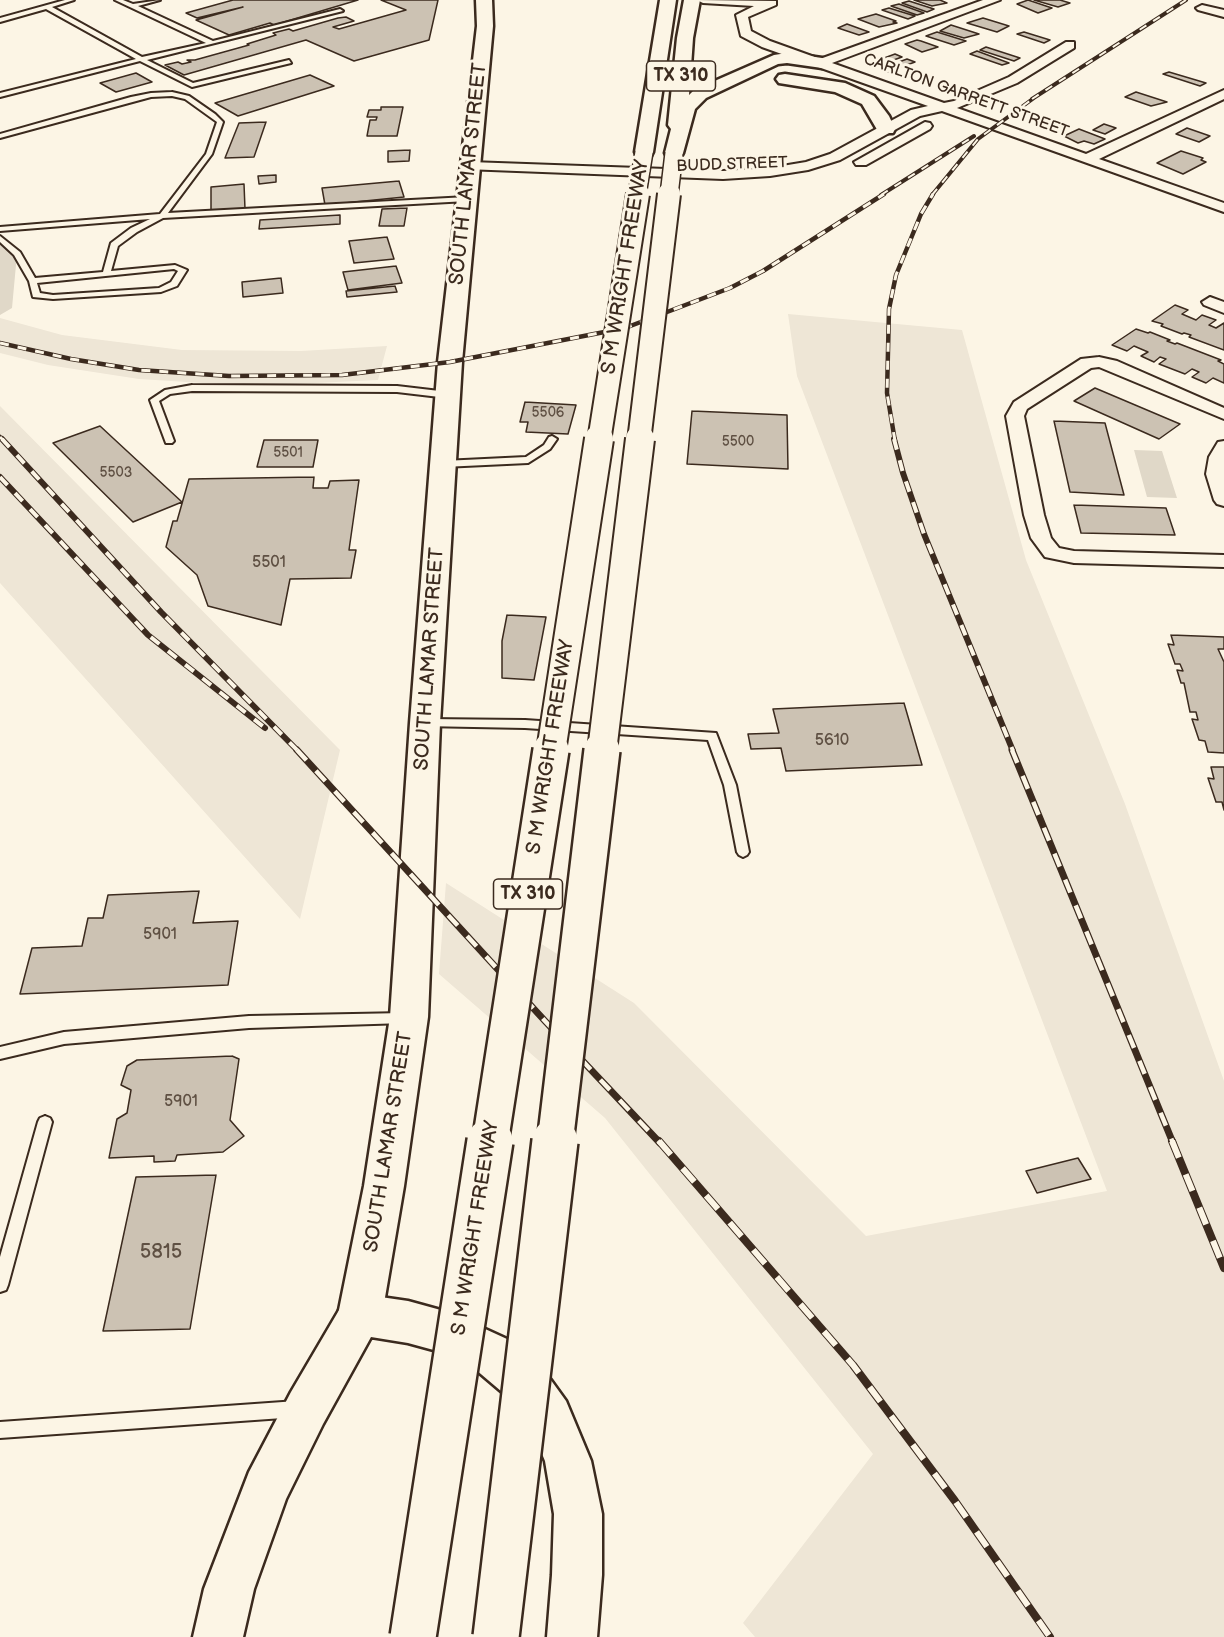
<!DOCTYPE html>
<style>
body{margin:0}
canvas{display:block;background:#fcf5e5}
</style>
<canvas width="1224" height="1637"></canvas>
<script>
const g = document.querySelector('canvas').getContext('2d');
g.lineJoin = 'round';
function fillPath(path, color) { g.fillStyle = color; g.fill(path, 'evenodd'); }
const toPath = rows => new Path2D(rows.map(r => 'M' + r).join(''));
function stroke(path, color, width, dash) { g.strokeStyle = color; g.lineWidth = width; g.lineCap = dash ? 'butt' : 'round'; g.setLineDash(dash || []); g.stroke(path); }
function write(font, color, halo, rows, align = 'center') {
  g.font = font + ' "Balsamiq Sans",sans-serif'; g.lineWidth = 6; g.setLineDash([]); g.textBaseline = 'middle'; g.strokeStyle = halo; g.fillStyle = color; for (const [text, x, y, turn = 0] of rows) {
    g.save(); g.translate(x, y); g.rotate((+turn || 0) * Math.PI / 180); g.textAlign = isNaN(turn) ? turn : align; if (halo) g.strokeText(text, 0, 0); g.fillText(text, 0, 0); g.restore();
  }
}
fillPath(toPath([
 [788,314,962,330,1026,560,1125,804,1224,1081,1224,1637,755,1637,743,1623,873,1454,605,1118,439,974,446,883,634,1003,866,1236,1107,1191,797,376],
 [0,318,62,335,182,350,301,351,387,346,378,380,251,386,139,379,48,365,0,353],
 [0,406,340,750,300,919,0,583]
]), '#eee6d6');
fillPath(toPath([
 [0,242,17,254,12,308,0,315],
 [1134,450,1162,451,1177,498,1147,497]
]), '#e0d8c8');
const building = toPath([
 [233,0,358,0,274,25,270,23,229,35,196,20,243,7,197,18,186,13,233,0],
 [381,0,438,0,429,40,354,61,306,40,184,75,165,65,178,62,182,64,191,62,187,60,195,60,249,45,247,44,276,35,273,33,289,29,293,31,338,18,346,17,354,21,333,27,339,29,406,10,381,0],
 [914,0,940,0,947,3,932,6,914,0],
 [1028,0,1052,8,1038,13,1017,4,1028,0],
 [1034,0,1060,0,1070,3,1058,7,1034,0],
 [909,1,934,9,927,12,902,3,909,1],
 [899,4,924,13,917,15,891,6,899,4],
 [889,8,915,16,908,19,882,10,889,8],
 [876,14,896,21,893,22,897,23,879,27,858,19,876,14],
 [983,18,1009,26,997,32,967,23,983,18],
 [847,24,869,32,859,35,838,28,847,24],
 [951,25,979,34,964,38,940,31,951,25],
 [937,32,966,41,954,45,926,36,937,32],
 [1024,32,1050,40,1044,43,1017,34,1024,32],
 [917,40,921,41,938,47,922,52,905,44,917,40],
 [986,47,1020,58,1014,61,980,50,986,47],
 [977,51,1009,63,1002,65,970,54,977,51],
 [895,54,902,57,874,67,868,64,895,54],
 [907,59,915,62,888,72,880,69,907,59],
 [1169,72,1206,83,1200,86,1163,74,1169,72],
 [136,73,152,82,116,92,100,83,136,73],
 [310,75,334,86,238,116,215,103,310,75],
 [1136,92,1167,102,1151,106,1125,97,1136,92],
 [381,107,403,107,397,136,367,136,370,120,376,120,377,117,367,117,369,110,381,110,381,107],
 [266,122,254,157,225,158,239,123,266,122],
 [1104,124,1116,128,1105,134,1093,130,1104,124],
 [1187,128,1210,136,1199,142,1176,134,1187,128],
 [1079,129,1105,139,1094,144,1084,141,1078,143,1064,136,1079,129],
 [410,150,409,161,388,162,388,151,410,150],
 [1181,151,1203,158,1201,160,1206,162,1183,174,1157,163,1181,151],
 [276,175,276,182,259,184,258,176,276,175],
 [399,181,404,197,325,205,322,188,399,181],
 [244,184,245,209,211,212,211,187,244,184],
 [407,208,404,226,379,226,382,209,407,208],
 [340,215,340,224,259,229,260,220,340,215],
 [387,237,394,259,354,263,349,241,387,237],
 [396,266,402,283,348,290,343,272,396,266],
 [281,278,283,293,243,297,242,282,281,278],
 [395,286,397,292,347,297,346,291,395,286],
 [1175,305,1188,310,1182,314,1196,320,1202,315,1216,320,1209,325,1216,328,1224,323,1224,350,1189,337,1191,335,1184,333,1182,334,1161,326,1163,324,1152,321,1175,305],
 [1136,329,1148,333,1150,332,1170,340,1167,341,1175,344,1177,343,1221,360,1218,361,1224,364,1224,383,1213,378,1206,383,1192,377,1199,372,1192,369,1185,374,1159,364,1166,359,1160,357,1154,362,1141,356,1148,352,1134,346,1127,351,1112,345,1136,329],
 [1095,388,1180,424,1159,439,1074,401,1095,388],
 [525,402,576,405,568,434,526,432,528,422,520,422,525,402],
 [692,411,787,415,788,469,687,464,692,411],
 [1054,421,1105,423,1124,495,1070,492,1054,421],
 [100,426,182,502,133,522,53,443,100,426],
 [264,440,318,440,313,467,257,467,264,440],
 [314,477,313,488,328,488,330,481,359,480,349,550,356,550,351,578,290,579,281,625,208,606,197,575,166,547,173,521,177,521,189,479,314,477],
 [1074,505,1166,508,1175,535,1081,533,1074,505],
 [507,615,546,617,534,680,502,678,502,641,507,615],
 [1171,635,1224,637,1224,649,1218,649,1224,662,1224,753,1208,752,1205,741,1199,740,1192,719,1198,720,1196,712,1190,712,1184,683,1181,683,1177,670,1183,671,1180,664,1175,664,1168,644,1174,645,1171,635],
 [904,703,922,765,786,771,781,748,751,749,748,734,779,733,773,709,904,703],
 [1211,767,1224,767,1224,810,1222,802,1216,802,1208,778,1214,779,1211,767],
 [199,891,193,923,238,921,228,985,20,994,32,948,82,946,88,918,103,918,108,895,199,891],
 [232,1056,239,1059,230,1120,244,1136,223,1152,177,1155,175,1161,154,1162,154,1156,109,1158,117,1119,127,1113,131,1090,121,1085,127,1066,137,1060,232,1056],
 [1078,1158,1091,1179,1037,1193,1026,1171,1078,1158],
 [216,1175,190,1329,103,1331,136,1177,216,1175]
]);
fillPath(building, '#ccc2b3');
stroke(building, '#3b2a1e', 1.5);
const service = toPath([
 [65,0,74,0,52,7,142,57,206,43,115,0,123,0,133,4,160,0,138,6,213,41,340,9,343,11,147,60,193,83,289,60,291,63,192,87,140,61,0,97,0,93,136,59,46,9,0,22,0,18,65,0],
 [172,92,189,96,215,114,223,122,212,154,168,213,467,197,471,199,467,201,163,218,137,232,118,246,111,271,175,265,187,270,177,286,161,292,53,299,33,297,29,281,14,255,0,242,0,236,20,252,35,278,103,272,111,243,131,228,150,219,0,231,0,227,160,214,206,154,217,122,185,99,172,96,151,97,0,138,0,134,131,97,151,93,172,92],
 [174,269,178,271,171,282,159,288,53,295,40,293,37,283,174,269],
 [192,385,397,386,448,392,452,395,448,398,397,392,192,391,170,394,159,401,174,441,172,443,166,443,150,400,165,390,192,385],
 [552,436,557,439,550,449,528,463,443,467,438,464,443,461,526,457,544,445,549,437,552,436],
 [426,719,525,720,716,733,736,785,749,852,747,855,743,857,739,855,737,852,724,785,708,740,525,728,422,726,420,723,426,719],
 [405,1013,410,1014,412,1018,410,1022,405,1023,249,1028,64,1044,0,1059,0,1047,64,1032,249,1016,405,1013],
 [45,1116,50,1118,52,1122,8,1285,6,1290,0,1292,0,1257,38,1122,40,1118,45,1116],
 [297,1401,303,1403,305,1409,303,1415,297,1417,0,1438,0,1422,297,1401]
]);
const minor = toPath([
 [697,0,776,1,776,5,748,17,751,31,770,41,820,59,983,0,1000,0,832,63,944,103,954,101,1009,77,1066,42,1074,42,1074,48,1017,83,957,108,1086,154,1224,90,1224,99,1099,159,1224,203,1224,212,942,111,920,116,840,160,808,170,770,176,723,179,465,169,463,166,465,163,470,162,723,171,770,168,806,162,830,154,911,110,928,106,762,47,741,36,736,15,754,6,703,3,697,0],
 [1202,5,1224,10,1224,17,1198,10,1196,8,1202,5],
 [925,122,930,123,932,126,930,129,866,165,856,165,854,162,925,122],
 [1210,297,1224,302,1224,313,1204,305,1202,302,1210,297],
 [1099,357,1117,361,1224,408,1224,419,1099,367,1091,368,1027,409,1024,416,1044,515,1051,538,1059,548,1074,551,1224,555,1224,567,1074,563,1045,557,1031,538,1024,515,1006,416,1014,402,1081,359,1099,357],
 [1224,441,1224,506,1217,504,1214,500,1206,474,1209,457,1218,442,1224,441]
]);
const secondary = toPath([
 [476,0,492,0,493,26,462,362,440,723,428,1017,404,1186,382,1315,375,1330,360,1336,345,1330,338,1315,364,1186,390,1017,410,723,438,362,477,26,476,0]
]);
const primary = toPath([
 [660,0,676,0,653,152,651,156,644,158,637,156,635,152,660,0],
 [684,0,700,0,693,38,689,95,694,90,774,55,787,53,822,58,828,59,831,63,828,67,822,68,787,63,778,64,706,98,695,109,683,153,681,157,667,157,665,153,671,129,668,125,677,38,684,0],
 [785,74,845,83,874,96,889,116,895,129,893,133,879,133,862,104,835,92,779,83,776,79,779,75,785,74],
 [360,1294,408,1301,448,1312,507,1339,540,1365,566,1401,591,1461,602,1514,602,1575,597,1637,547,1637,552,1575,554,1514,545,1461,533,1432,508,1397,475,1369,441,1352,408,1343,371,1337,323,1424,286,1499,254,1589,243,1637,193,1637,204,1589,249,1472,291,1392,345,1300,360,1294]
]);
stroke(service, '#3b2a1e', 4);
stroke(minor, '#3b2a1e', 4);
stroke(secondary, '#3b2a1e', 5);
stroke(primary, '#3b2a1e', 5);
fillPath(service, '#fcf5e5');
fillPath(minor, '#fcf5e5');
fillPath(secondary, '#fcf5e5');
fillPath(primary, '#fcf5e5');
const railFar4 = toPath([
 [1032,99,1186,0],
 [881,195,974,136],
 [932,195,978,139,1038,95]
]);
const railFar3 = toPath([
 [0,343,71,359,139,370,229,376,342,375,450,362,625,328,730,288,763,271,884,194],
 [0,437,4,441],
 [895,441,887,393,889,309,896,275,921,214,933,194]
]);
const railFar2 = toPath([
 [2,439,161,612,298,751],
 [894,439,903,473,924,534,1013,751],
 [0,477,148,635,265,728]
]);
const railFar1 = toPath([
 [297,750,545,1021,660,1143],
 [1012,750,1173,1143]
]);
const rail = toPath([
 [659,1141,853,1365,955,1501,1050,1637],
 [1172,1141,1224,1268]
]);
stroke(railFar4, '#3b2a1e', 4);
stroke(railFar3, '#3b2a1e', 4.5);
stroke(railFar2, '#3b2a1e', 6);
stroke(railFar1, '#3b2a1e', 7);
stroke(rail, '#3b2a1e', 8);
stroke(railFar4, '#fcf5e5', 2, [8]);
stroke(railFar3, '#fcf5e5', 3, [9]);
stroke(railFar2, '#fcf5e5', 4, [11]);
stroke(railFar1, '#fcf5e5', 4.5, [14]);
stroke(rail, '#fcf5e5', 6, [18]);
const primaryBridgeFar4 = toPath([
 [637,195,644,152],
 [669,195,674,153]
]);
const primaryBridgeFar3 = toPath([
 [599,441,638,194],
 [639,441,669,194]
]);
const primaryBridgeFar2 = toPath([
 [551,751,599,439],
 [602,751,640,439]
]);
const primaryBridgeFar1 = toPath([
 [490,1143,551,750],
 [555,1143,602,750]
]);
const primaryBridge = toPath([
 [413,1637,490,1141],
 [496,1637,555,1141]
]);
stroke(primaryBridgeFar4, '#3b2a1e', 20, []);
stroke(primaryBridgeFar3, '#3b2a1e', 26, []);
stroke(primaryBridgeFar2, '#3b2a1e', 32, []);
stroke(primaryBridgeFar1, '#3b2a1e', 40, []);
stroke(primaryBridge, '#3b2a1e', 50, []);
stroke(primaryBridgeFar4, '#fcf5e5', 17);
stroke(primaryBridgeFar3, '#fcf5e5', 22);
stroke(primaryBridgeFar2, '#fcf5e5', 28);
stroke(primaryBridgeFar1, '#fcf5e5', 35);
stroke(primaryBridge, '#fcf5e5', 45);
write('14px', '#5f5043', null, [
 ["5506",548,413],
 ["5500",738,442],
 ["5501",288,453],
 ["5503",116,473]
]);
write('16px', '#3b2a1e', '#fcf5e5', [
 ["CARLTON GARRETT STREET",966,96,20],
 ["BUDD STREET",732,165,-2]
]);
write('16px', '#5f5043', null, [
 ["5501",269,563],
 ["5610",832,741],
 ["5901",160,935],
 ["5901",181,1102]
]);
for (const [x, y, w] of [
 [681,76,69],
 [528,894,69]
]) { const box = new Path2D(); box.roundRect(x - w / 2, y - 15, w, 30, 4.5); g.fillStyle = '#fcf5e5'; g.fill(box); stroke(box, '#3b2a1e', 1.5); }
write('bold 18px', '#3b2a1e', null, [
 ["TX 310",681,76],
 ["TX 310",528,894]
]);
write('20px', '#3b2a1e', '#fcf5e5', [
 ["SOUTH LAMAR STREET",469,174,-84],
 ["S M WRIGHT FREEWAY",626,267,-81],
 ["SOUTH LAMAR STREET",430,659,-86],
 ["S M WRIGHT FREEWAY",551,747,-81],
 ["SOUTH LAMAR STREET",389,1142,-81],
 ["S M WRIGHT FREEWAY",476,1228,-81]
]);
write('20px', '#5f5043', null, [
 ["5815",161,1253]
]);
</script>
